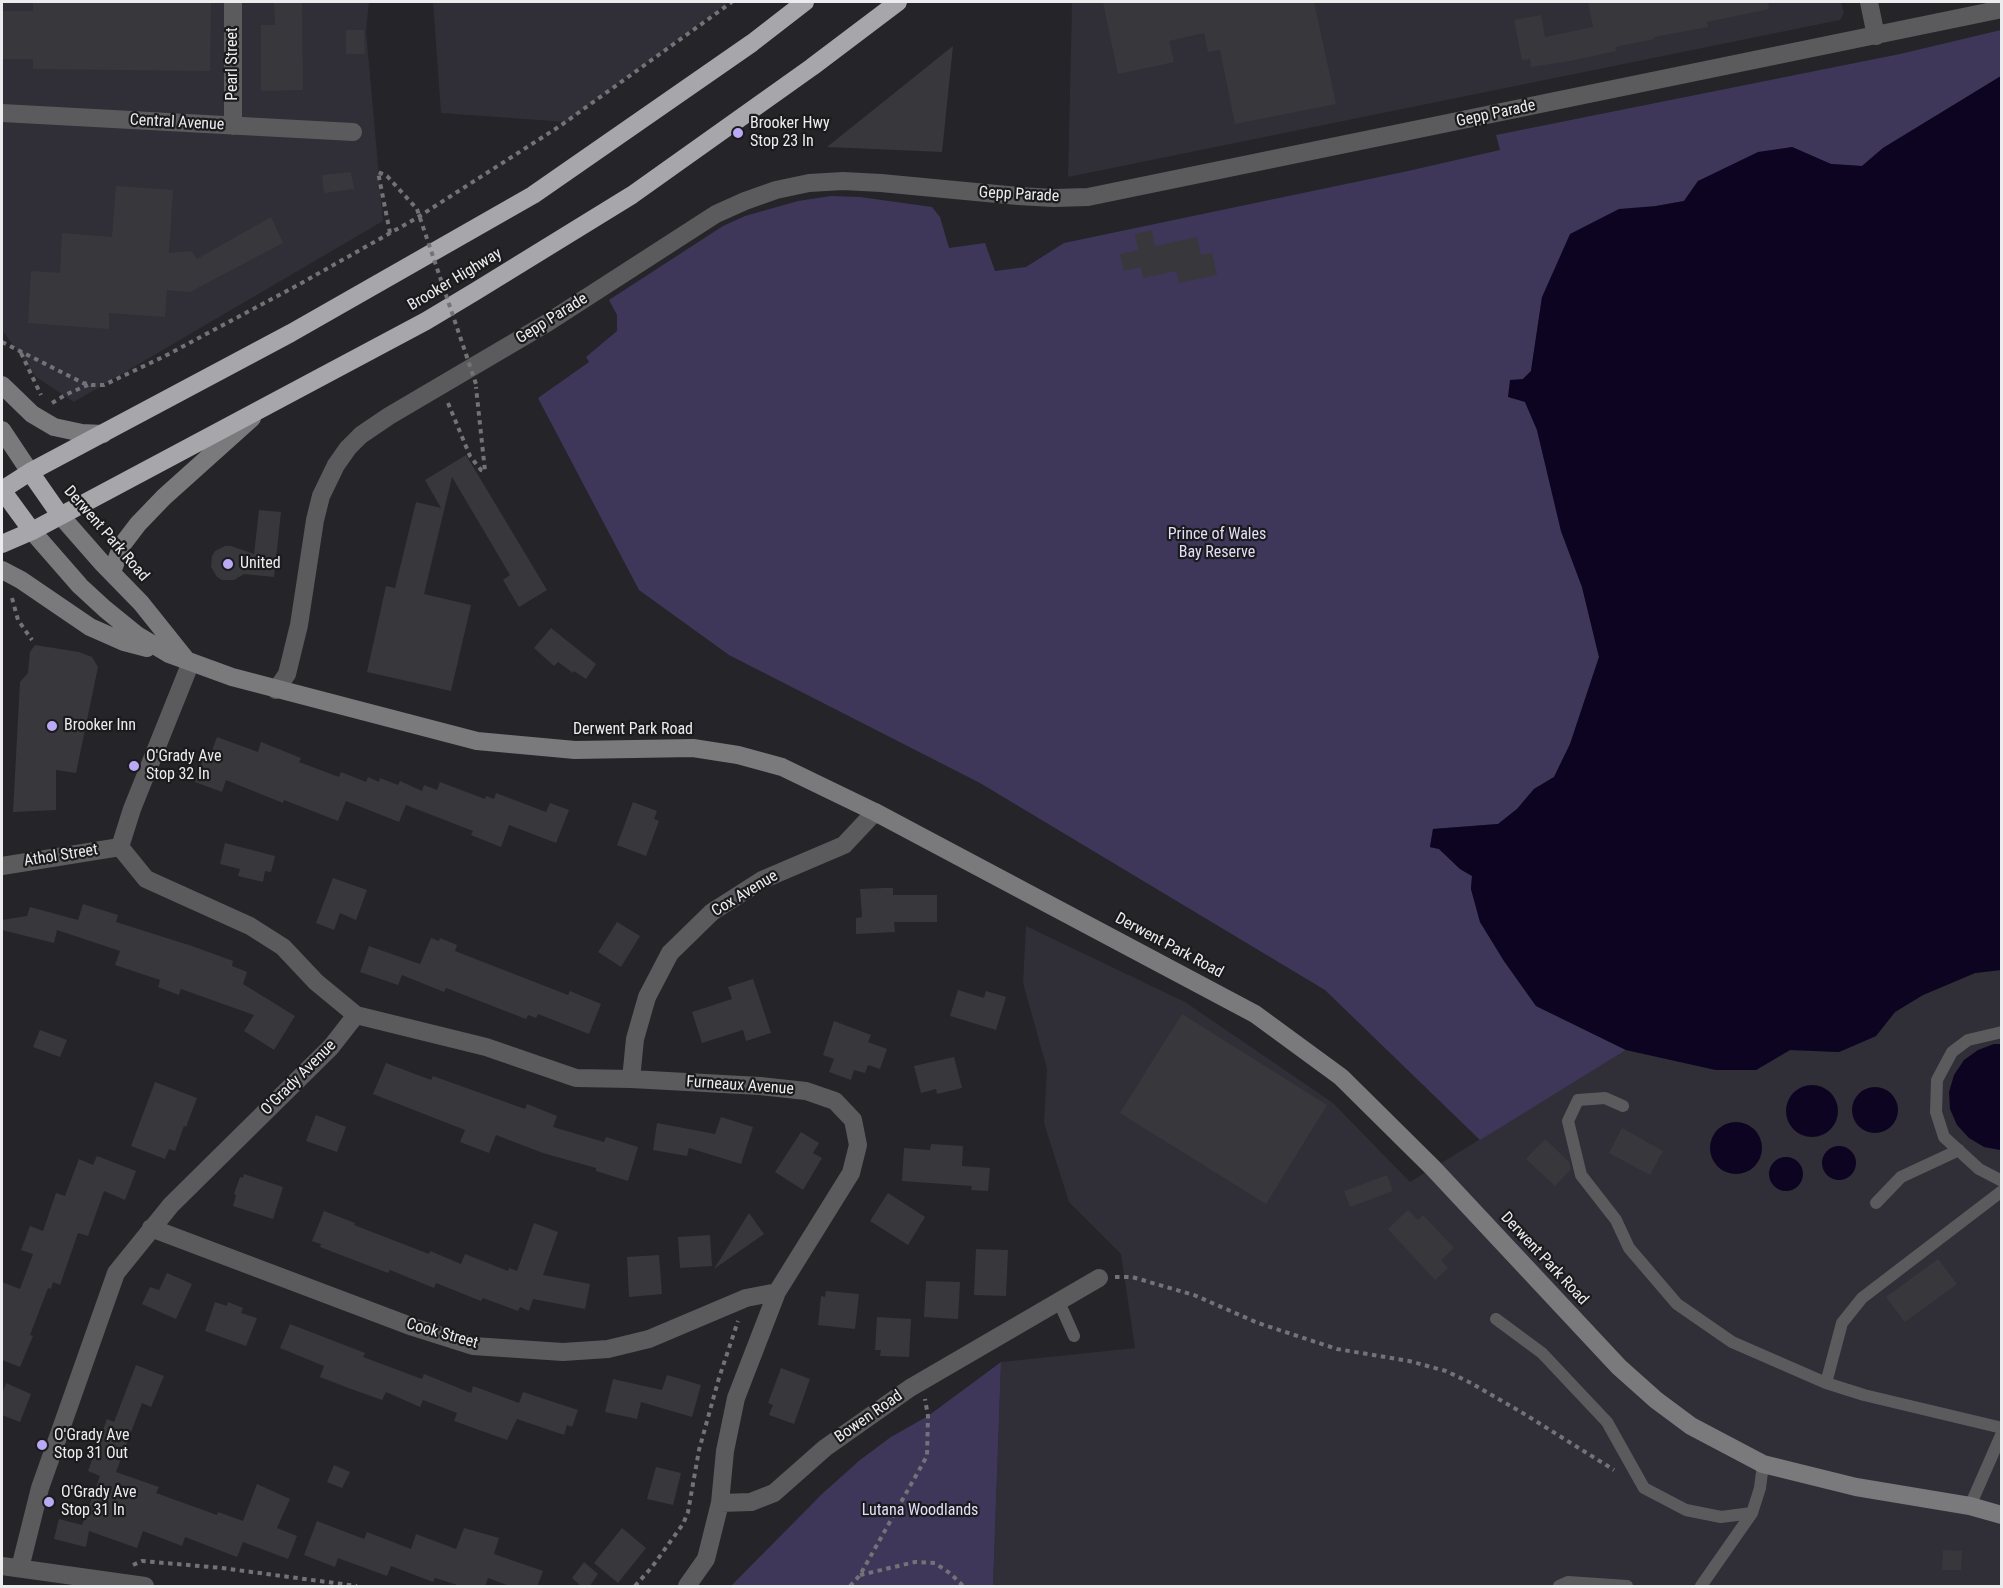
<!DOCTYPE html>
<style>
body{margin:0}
#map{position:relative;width:2003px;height:1588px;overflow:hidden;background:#252428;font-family:"Roboto Condensed",sans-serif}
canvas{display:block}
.frame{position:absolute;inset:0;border:3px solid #ecebee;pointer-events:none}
</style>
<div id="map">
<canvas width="2003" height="1588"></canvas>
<div class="frame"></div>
</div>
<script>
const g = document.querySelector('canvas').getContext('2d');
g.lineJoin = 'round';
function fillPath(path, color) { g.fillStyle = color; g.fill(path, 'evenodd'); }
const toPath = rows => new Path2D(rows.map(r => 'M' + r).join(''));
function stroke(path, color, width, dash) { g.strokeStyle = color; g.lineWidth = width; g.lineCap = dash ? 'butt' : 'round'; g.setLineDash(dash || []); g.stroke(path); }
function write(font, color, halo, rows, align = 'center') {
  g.font = font + ' "Roboto Condensed",sans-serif'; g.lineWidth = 4.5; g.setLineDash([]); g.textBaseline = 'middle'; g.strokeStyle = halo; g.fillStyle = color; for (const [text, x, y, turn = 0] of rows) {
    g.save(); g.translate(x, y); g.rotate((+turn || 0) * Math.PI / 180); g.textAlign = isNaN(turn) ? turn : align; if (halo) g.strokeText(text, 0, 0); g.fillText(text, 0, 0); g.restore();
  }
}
fillPath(toPath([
 [2,2,369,2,366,30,383,221,74,402,36,377,2,330],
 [433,2,729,2,566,122,441,113],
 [1072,2,1841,2,1844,13,1840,20,1068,177],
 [1026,926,1185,1002,1333,1103,1410,1182,1626,1050,1716,1070,1756,1070,1790,1050,1839,1052,1876,1036,1895,1012,1923,995,1975,973,2001,970,2001,1586,993,1586,1001,1362,1135,1348,1121,1254,1069,1202,1044,1123,1047,1069,1023,983]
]), '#302e37');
fillPath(toPath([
 [2001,30,2001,76,1883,148,1862,166,1831,164,1792,147,1698,181,1684,201,1656,206,1542,297,1531,371,1523,379,1525,402,1537,430,1561,531,1582,587,1599,657,1570,744,1554,777,1534,789,1517,809,1498,824,1433,829,1430,847,1439,849,1460,869,1472,876,1471,889,1480,922,1504,961,1536,1006,1626,1050,1480,1140,1325,990,980,783,729,655,639,590,538,398,589,362,586,357,617,331,617,315,609,300,723,226,745,216,798,201,831,196,860,197,932,207,940,217,949,248,985,243,995,271,1026,267,1064,243,1408,171,1500,150,1496,135,1900,54],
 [1001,1362,993,1586,731,1586,822,1494,860,1460,891,1437,928,1416]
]), '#3f375a');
fillPath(toPath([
 [2001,76,2001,970,1975,973,1923,995,1895,1012,1876,1036,1839,1052,1790,1050,1756,1070,1716,1070,1626,1050,1536,1006,1504,961,1480,922,1471,889,1472,876,1460,869,1439,849,1430,847,1433,829,1498,824,1517,809,1534,789,1554,777,1570,744,1599,657,1582,587,1561,531,1537,430,1525,402,1508,397,1510,380,1523,379,1531,371,1542,297,1570,234,1619,209,1656,206,1684,201,1698,181,1758,152,1792,147,1831,164,1862,166,1883,148],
 [1994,1044,2001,1044,2000,1150,1984,1147,1969,1138,1957,1125,1950,1109,1949,1092,1954,1075,1964,1060,1978,1050],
 '1786 1111a26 26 0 1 1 52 0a26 26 0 1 1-52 0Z',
 '1852 1110a23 23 0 1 1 46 0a23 23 0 1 1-46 0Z',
 '1710 1148a26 26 0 1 1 52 0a26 26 0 1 1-52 0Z',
 '1822 1163a17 17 0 1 1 34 0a17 17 0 1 1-34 0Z',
 '1769 1174a17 17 0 1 1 34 0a17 17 0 1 1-34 0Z'
]), '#0d0421');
fillPath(toPath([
 [33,2,211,2,210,71,33,69,33,59,2,59,2,11,33,11],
 [274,2,302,2,303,90,261,91,261,25,275,25],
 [1103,2,1314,2,1336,104,1235,124,1220,50,1208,52,1204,33,1169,41,1174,62,1118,74],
 [1588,2,1768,2,1769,9,1707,22,1708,27,1654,37,1654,39,1615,47,1616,51,1570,61,1531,67,1530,59,1522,60,1514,20,1541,15,1545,37,1593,27],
 [346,30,364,30,365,54,346,54],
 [953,46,942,152,827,147],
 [351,172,354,189,324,193,322,175],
 [116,186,173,190,169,253,191,251,197,259,271,217,283,243,190,292,167,290,165,317,109,313,109,329,28,323,31,271,60,273,62,233,112,237],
 [1152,230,1155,246,1197,237,1201,255,1212,253,1217,275,1179,283,1176,271,1143,278,1141,267,1124,271,1120,254,1138,250,1135,234],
 [466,455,547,590,519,607,503,580,510,575,452,477,424,594,471,605,451,691,367,672,386,586,395,588,416,502,441,508,425,480],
 [259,510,281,512,274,577,244,574,234,580,222,580,217,577,211,567,212,556,215,551,225,546,231,546,254,554],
 [551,628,596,664,586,679,574,671,573,673,558,662,554,666,534,648],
 [35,645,79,652,92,657,98,667,76,773,56,770,56,810,13,812,20,682,28,673,30,652],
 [217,737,258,752,261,742,301,758,299,762,339,777,341,772,366,782,368,777,379,782,380,778,398,785,400,781,422,791,424,785,437,790,440,782,485,799,486,796,494,799,496,793,546,812,550,803,569,810,556,843,509,825,501,847,471,835,473,831,406,805,399,822,346,801,338,821,284,800,283,803,226,780,222,792,195,782,205,754,210,756],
 [633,802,657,811,654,819,659,821,646,856,617,845],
 [225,843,275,856,271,872,265,871,263,882,238,876,240,869,220,864],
 [333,878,367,890,356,920,340,913,334,930,316,923],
 [884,888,893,888,893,895,937,895,937,922,894,922,895,932,856,934,856,918,862,917,860,889],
 [83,904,118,915,116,922,192,946,233,961,232,966,247,972,243,984,295,1016,274,1050,244,1031,254,1015,181,989,179,995,158,987,160,980,115,965,120,951,57,930,54,943,2,930,2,920,27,916,30,907,78,920],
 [617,922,640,936,621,967,598,952],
 [431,938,439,941,440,938,457,945,455,951,568,995,570,991,601,1004,589,1034,538,1014,536,1018,528,1015,526,1019,446,988,444,992,402,975,398,985,360,972,369,946,420,964],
 [753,979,771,1033,746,1041,743,1030,702,1043,692,1012,732,999,728,987],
 [958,990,984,998,986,991,1006,997,996,1030,950,1016],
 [1182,1014,1327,1105,1266,1204,1120,1113],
 [834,1021,871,1035,868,1042,887,1049,880,1069,868,1065,865,1073,854,1070,851,1080,829,1072,834,1059,823,1055],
 [40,1030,67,1040,60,1057,33,1047],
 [954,1057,962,1088,937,1094,936,1089,921,1093,914,1066],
 [386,1063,431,1080,433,1076,525,1109,527,1104,557,1116,553,1127,604,1142,606,1137,638,1147,628,1181,596,1171,596,1168,543,1153,496,1135,489,1153,460,1142,465,1130,373,1094],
 [155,1082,197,1098,186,1127,184,1126,175,1151,169,1149,165,1159,131,1146],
 [316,1115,346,1127,337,1152,306,1141],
 [721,1117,753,1127,741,1164,689,1148,687,1156,653,1150,657,1123,715,1134],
 [1622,1128,1663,1151,1650,1175,1609,1153],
 [801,1132,819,1143,813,1153,822,1158,803,1190,775,1172],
 [1545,1139,1569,1162,1571,1169,1555,1186,1526,1159],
 [931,1144,963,1146,962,1166,990,1168,988,1191,971,1190,972,1186,902,1181,904,1148,930,1150],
 [97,1156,136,1171,125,1200,104,1191,88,1236,78,1233,60,1285,53,1282,51,1289,48,1288,30,1335,33,1336,20,1367,2,1360,2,1282,20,1289,33,1254,21,1250,30,1226,43,1231,56,1193,65,1196,79,1159,93,1165],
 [244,1174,283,1187,273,1219,233,1206,236,1195,234,1194,240,1177,243,1178],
 [1387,1175,1393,1191,1350,1207,1344,1191],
 [888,1193,925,1217,908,1245,870,1221],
 [1408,1210,1418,1220,1423,1215,1454,1248,1441,1260,1448,1268,1435,1280,1388,1229],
 [324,1211,355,1223,354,1225,429,1254,430,1251,461,1264,465,1254,508,1271,509,1268,517,1271,534,1223,558,1232,543,1275,590,1284,585,1309,533,1299,529,1311,520,1307,518,1311,483,1298,481,1301,436,1283,434,1288,390,1270,388,1273,320,1247,321,1244,312,1241],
 [749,1213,764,1234,714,1269],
 [710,1235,712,1266,680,1268,678,1237],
 [976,1249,1008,1250,1006,1296,974,1295],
 [659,1255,662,1294,629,1297,627,1257],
 [1938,1259,1957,1284,1905,1322,1886,1297],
 [167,1273,192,1284,176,1319,142,1304,150,1287,159,1290],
 [926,1281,960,1282,958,1319,924,1317],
 [826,1291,859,1294,855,1329,818,1325,821,1296,825,1297],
 [215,1302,227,1306,228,1302,243,1308,241,1313,257,1318,246,1346,205,1331],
 [877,1317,911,1319,909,1357,880,1356,881,1350,875,1350],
 [290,1324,365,1353,363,1357,422,1379,424,1374,471,1393,473,1386,519,1403,523,1392,578,1410,572,1427,567,1425,564,1435,517,1419,507,1440,454,1421,457,1413,423,1400,420,1407,386,1392,382,1400,351,1389,320,1377,324,1366,280,1348],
 [136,1365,164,1376,151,1407,142,1403,116,1472,159,1487,156,1493,217,1515,218,1512,243,1521,257,1484,290,1499,277,1528,297,1536,288,1559,243,1542,237,1557,185,1537,182,1546,143,1531,137,1548,89,1531,86,1547,54,1539,59,1519,82,1525,100,1476,88,1471,107,1419,114,1422],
 [781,1368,810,1379,794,1424,769,1415,773,1405,768,1403],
 [667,1375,701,1385,692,1417,641,1402,637,1419,605,1412,613,1379,662,1390],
 [6,1383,31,1394,20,1422,2,1415,2,1394],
 [334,1465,350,1472,342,1488,327,1482],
 [656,1467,681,1473,673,1505,647,1499],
 [317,1521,364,1539,367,1532,411,1549,416,1534,456,1549,464,1528,499,1538,494,1554,543,1571,537,1587,512,1587,488,1578,485,1587,464,1587,435,1578,433,1582,391,1566,387,1576,338,1558,335,1567,304,1555],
 [622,1528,646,1548,618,1583,594,1563],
 [1943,1550,1962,1551,1961,1570,1942,1570],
 [584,1562,598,1574,589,1587,582,1587,572,1578]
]), '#38383c');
stroke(toPath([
 [390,233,378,172,387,176,417,209],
 [2,342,83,383,92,385,104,385,165,356,298,285,415,219,560,126,732,2],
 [21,353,41,395],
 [52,403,67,394,88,385],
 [448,403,470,456,481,470,485,471,476,387],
 [12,598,18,620,32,640],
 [1115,1277,1132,1277,1194,1295,1258,1323,1337,1349,1409,1361,1446,1371,1471,1383,1526,1415,1614,1470],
 [133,1565,142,1561,222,1568,357,1586],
 [860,1575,915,1562,935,1563,951,1574,963,1586],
 [635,1586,652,1567,683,1524,688,1512,699,1450,719,1378,738,1321],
 [850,1586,860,1575,927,1456,928,1416,925,1399]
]), '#737276', 4, [4.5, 4.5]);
stroke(toPath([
 [2002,1032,1968,1040,1952,1052,1937,1080,1936,1112,1944,1137,1979,1169,2002,1181],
 [1623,1106,1605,1098,1578,1100,1568,1121,1581,1175,1616,1220,1629,1248,1677,1304,1732,1342,1826,1383,1864,1395,2002,1428],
 [1876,1203,1901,1177,1959,1150],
 [1059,1302,1074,1336],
 [1496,1319,1542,1353,1607,1422,1644,1488,1686,1510,1721,1517,1752,1513],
 [1826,1383,1842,1323,1862,1298,2002,1191],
 [1970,1506,2002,1433],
 [1559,1586,1568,1582,1627,1586],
 [1701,1586,1752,1513,1760,1488,1763,1464]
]), '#5b5b5d', 12);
stroke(toPath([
 [233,2,233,126],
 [1869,2,1876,36],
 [2,113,353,132],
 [276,690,287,674,299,625,315,520,321,496,336,465,348,448,361,435,389,416,547,323,716,214,745,201,776,190,809,183,843,181,881,183,1018,196,1054,198,1088,197,2002,9],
 [2,866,120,847],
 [356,1015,486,1047,576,1078,631,1079,760,1086,806,1091,835,1101,853,1120,858,1145,851,1173,777,1292,736,1398,725,1451,720,1503,706,1559,687,1586],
 [631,1079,635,1039,647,997,670,953,712,912,762,880,844,845,875,812],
 [151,1228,413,1327,473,1346,563,1352,608,1349,649,1339,746,1298,777,1292],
 [720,1503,751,1502,774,1493,825,1448,910,1388,1099,1278],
 [2,1566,145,1586],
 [20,1568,40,1488,116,1273,171,1205,331,1047,356,1015,316,982,283,947,250,926,146,879,120,847,132,809,191,662]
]), '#5b5b5d', 18);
stroke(toPath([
 [2,385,32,414,54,427,82,433,103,434],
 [2,430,30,472],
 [60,515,103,564,141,603,185,658],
 [32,531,80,586,105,609,137,635,169,654,232,677,477,741,575,750,693,748,738,755,782,767,875,812,1255,1014,1341,1077,1433,1168,1619,1367,1656,1400,1691,1426,1763,1464,1856,1487,1970,1506,2002,1515],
 [2,570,21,580,90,627,124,642,147,648],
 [112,572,122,545,138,524,164,497,252,418]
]), '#7a797c', 18);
stroke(toPath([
 [30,472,60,515],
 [2,490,30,472,291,333,533,195,752,43,805,2],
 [2,490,32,531],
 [2,544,32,531,426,321,476,291,632,195,812,67,898,2]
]), '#a7a6ab', 18);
stroke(toPath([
 [417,209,476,384]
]), '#737276', 4, [4.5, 4.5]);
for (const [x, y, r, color] of [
 [738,133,6,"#baaaf6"],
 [228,564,6,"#baaaf6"],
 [52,726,6,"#baaaf6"],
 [134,766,6,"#baaaf6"],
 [42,1445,6,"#baaaf6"],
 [49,1502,6,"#baaaf6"]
]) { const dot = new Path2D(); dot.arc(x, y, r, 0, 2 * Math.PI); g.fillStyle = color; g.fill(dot); stroke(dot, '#1b1b1e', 2); }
write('16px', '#ecebee', '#1b1b1e', [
 ["Pearl Street",233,64,-90],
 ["Gepp Parade",1496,114,-12],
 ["Central Avenue",177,123,3],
 ["Gepp Parade",1019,195,3],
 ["Brooker Highway",455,280,-31],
 ["Gepp Parade",552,319,-32],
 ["Derwent Park Road",106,534,49],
 ["Derwent Park Road",633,730],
 ["Athol Street",61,856,-9],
 ["Cox Avenue",745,894,-31],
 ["Derwent Park Road",1169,946,28],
 ["O'Grady Avenue",299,1078,-45],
 ["Furneaux Avenue",740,1086,4],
 ["Derwent Park Road",1544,1259,47],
 ["Cook Street",442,1334,16],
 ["Bowen Road",869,1417,-35]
]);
write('16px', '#ecebee', '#1b1b1e', [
 ["Brooker Hwy",750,124],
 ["Stop 23 In",750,142],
 ["United",240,564],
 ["Brooker Inn",64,726],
 ["O'Grady Ave",146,757],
 ["Stop 32 In",146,775],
 ["O'Grady Ave",54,1436],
 ["Stop 31 Out",54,1454],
 ["O'Grady Ave",61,1493],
 ["Stop 31 In",61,1511]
], 'left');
write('16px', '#e2ddf8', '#1b1b1e', [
 ["Prince of Wales",1217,535],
 ["Bay Reserve",1217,553],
 ["Lutana Woodlands",920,1511]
]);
</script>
